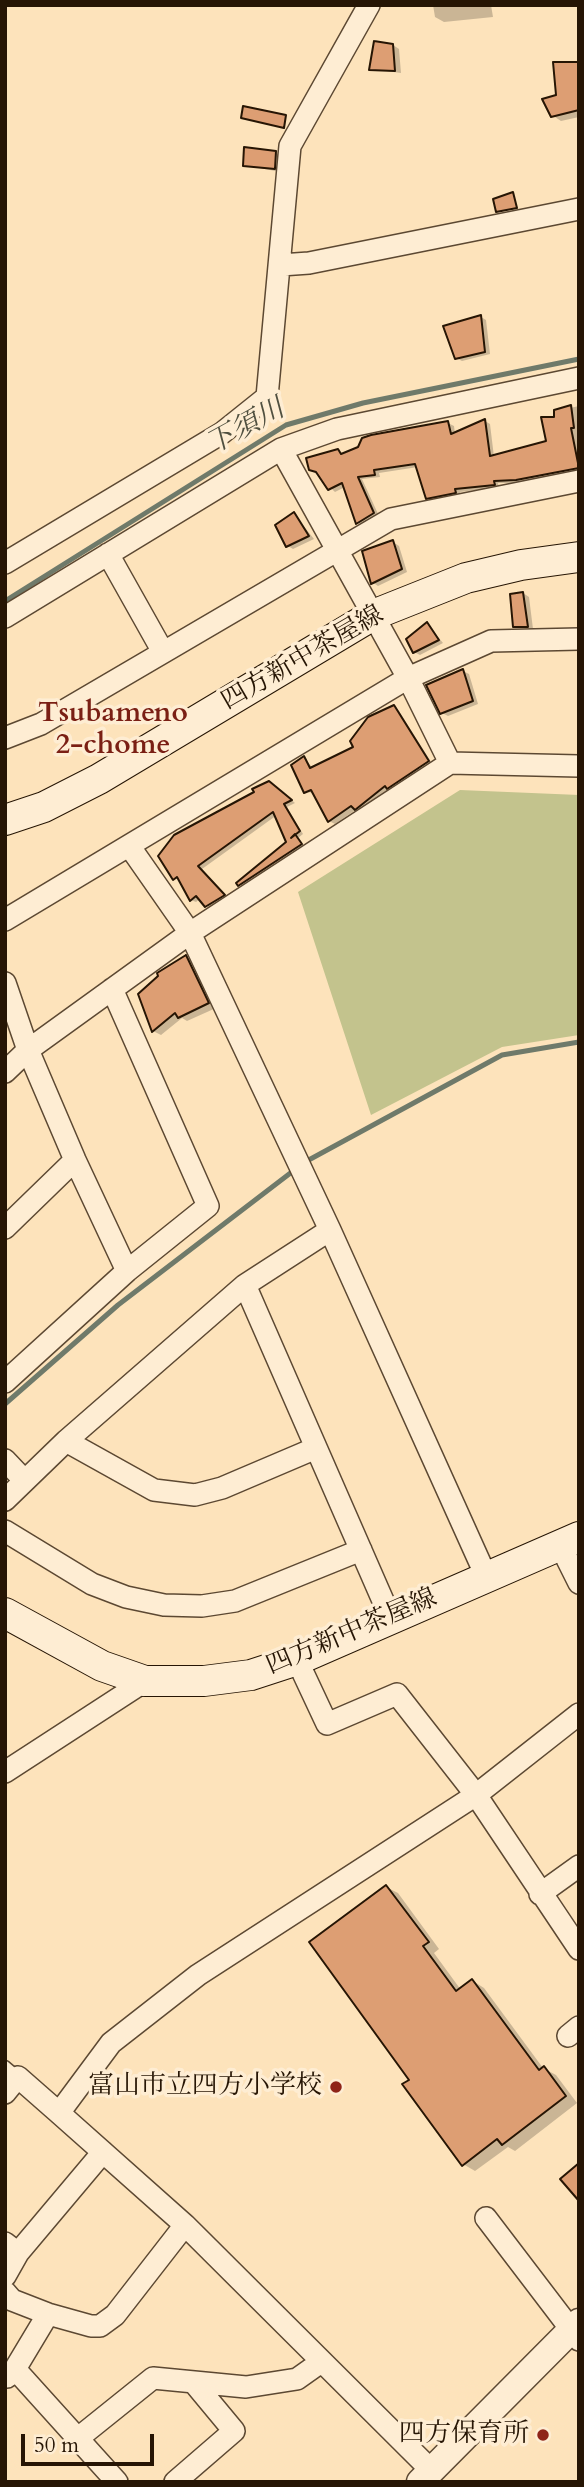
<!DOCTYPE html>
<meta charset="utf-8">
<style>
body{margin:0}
#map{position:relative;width:584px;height:2487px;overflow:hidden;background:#fde3bb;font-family:Cardo,serif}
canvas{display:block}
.frame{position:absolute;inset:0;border:7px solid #261504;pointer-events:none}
.scale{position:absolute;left:21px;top:2434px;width:133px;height:32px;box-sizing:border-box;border:4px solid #261504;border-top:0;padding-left:9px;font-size:21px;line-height:24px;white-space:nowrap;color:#261504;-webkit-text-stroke:5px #feedd3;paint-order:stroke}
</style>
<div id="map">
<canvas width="584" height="2487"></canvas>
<div class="frame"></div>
<div class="scale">50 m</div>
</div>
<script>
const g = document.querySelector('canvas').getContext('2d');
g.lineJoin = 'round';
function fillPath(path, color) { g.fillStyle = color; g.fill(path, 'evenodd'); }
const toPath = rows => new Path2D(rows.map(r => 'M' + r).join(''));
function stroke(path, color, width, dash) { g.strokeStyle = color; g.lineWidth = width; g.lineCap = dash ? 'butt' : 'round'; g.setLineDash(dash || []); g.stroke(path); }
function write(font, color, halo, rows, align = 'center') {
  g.font = font + ' Cardo,"Noto Serif JP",serif'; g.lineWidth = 7; g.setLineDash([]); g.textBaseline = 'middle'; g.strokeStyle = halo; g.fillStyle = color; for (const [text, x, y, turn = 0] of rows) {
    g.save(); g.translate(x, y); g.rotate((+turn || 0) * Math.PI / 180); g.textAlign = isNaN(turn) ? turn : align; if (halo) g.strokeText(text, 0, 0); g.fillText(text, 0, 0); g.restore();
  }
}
fillPath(toPath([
 [460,790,579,795,579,1035,502,1047,371,1115,298,892]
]), '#c3c38d');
fillPath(toPath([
 [433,5,491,5,493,17,444,22,435,17],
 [393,45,399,49,401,73,371,69],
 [579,64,579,117,561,121,552,115,558,96],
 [276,153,282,156,280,172,245,165],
 [513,194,518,209,497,210],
 [481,317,486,320,490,354,462,361,456,358],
 [579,406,579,473,523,483,498,483,499,487,460,492,461,495,433,501,427,497,418,467,379,473,380,477,362,479,379,516,363,526,358,523,345,487,335,492,311,469,338,451,344,454,448,423,454,426,455,434,485,421,490,424,494,457,548,442,556,411],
 [294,514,314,539,293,549,288,546],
 [393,542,399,546,407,572,378,586,372,582],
 [523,593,529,597,533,629,515,626],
 [427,624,443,643,420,655,414,652],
 [463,671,469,674,478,704,448,716,442,713],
 [394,707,399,711,433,765,394,791,391,789,362,812,357,809,335,824,329,821,315,793,306,792,304,758,313,768,356,748],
 [274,785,295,803,287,807,303,834,298,838,305,847,244,887,240,884,288,843,277,815,202,869,228,898,211,909,200,899,196,902,191,900,181,880,174,878],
 [186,957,194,962,216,1008,187,1021,182,1018,161,1035,153,1031],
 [386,1887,398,1893,439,1949,434,1953,461,1990,473,1981,484,1988,543,2068,556,2075,577,2103,515,2151,508,2147,475,2171,463,2164,412,2080]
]), '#0003');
stroke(toPath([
 [5,601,286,425,363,403,579,359],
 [305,1162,502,1055,579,1042],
 [5,1404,118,1305,297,1168]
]), '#6f7a6a', 5);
const building = toPath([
 [374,41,393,44,395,71,369,70,374,41],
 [553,62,579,62,579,110,551,117,542,99,556,95,553,62],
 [243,106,286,115,284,128,241,118,243,106],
 [244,147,276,151,275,169,243,166,244,147],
 [513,192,517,208,496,212,493,199,513,192],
 [481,315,485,352,455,359,443,326,481,315],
 [571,405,574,428,571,428,579,468,516,480,494,481,495,485,455,489,456,493,426,499,415,464,374,470,375,475,358,477,374,513,356,524,342,483,328,490,316,472,309,470,306,458,338,449,341,454,358,447,362,438,371,435,448,421,451,434,485,419,490,456,546,441,541,417,554,417,554,410,571,405],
 [294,512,309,536,286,547,275,525,294,512],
 [393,540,402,569,371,584,362,551,393,540],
 [523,592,528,627,513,627,510,594,523,592],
 [427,622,439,640,413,653,406,639,427,622],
 [463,669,473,701,440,714,426,685,463,669],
 [394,705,429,761,387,789,385,786,355,810,351,806,328,822,311,790,304,793,291,765,304,756,310,768,353,747,350,741,368,717,394,705],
 [269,781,292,800,284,804,300,831,291,838,295,834,302,844,238,886,236,883,286,842,273,812,198,866,225,895,205,907,196,896,190,901,177,877,173,880,158,856,174,835,254,792,252,789,269,781],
 [186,955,209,1003,178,1018,175,1013,152,1032,138,994,158,976,157,973,186,955],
 [386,1885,429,1942,423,1946,456,1991,472,1979,539,2070,544,2066,566,2096,502,2145,497,2139,462,2166,402,2084,409,2080,309,1942,386,1885],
 [579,2163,579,2201,560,2179,579,2163]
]);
fillPath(building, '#dd9e73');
stroke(building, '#261504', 2);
const service = toPath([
 [5,2066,18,2077]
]);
const minor = toPath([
 [281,265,309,263,579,209],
 [281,449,408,678,450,763],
 [108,554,163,652],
 [5,563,222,433,267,397,290,146,369,5],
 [5,617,281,449,337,429,579,378],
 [5,738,41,724,391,519,579,481],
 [130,847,190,933,330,1230,486,1576],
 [5,920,408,678,491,641,579,639],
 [5,983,28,1050,75,1160,127,1271],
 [5,1072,28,1050,190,933,450,763,579,766],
 [5,1228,75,1160],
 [245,1285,391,1619],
 [5,1382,127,1271,208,1206,112,989],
 [66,1441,154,1490,195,1495,222,1488,316,1448],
 [5,1460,24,1480],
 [5,1500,66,1441,245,1285,330,1230],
 [5,1531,92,1584,126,1597,164,1605,202,1606,235,1601,361,1550],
 [560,1545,579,1583],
 [297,1660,327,1724,397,1694,476,1795,579,1949],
 [5,1772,145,1681],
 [540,1894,579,1866],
 [568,2036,579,2027],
 [5,2093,18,2077,59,2113,185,2225,431,2470],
 [59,2113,111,2043,198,1975,476,1795,579,1714],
 [486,2218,579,2340],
 [5,2243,18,2253,5,2276],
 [18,2253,103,2152],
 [5,2292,12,2300,48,2314,91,2326,100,2326,115,2315,185,2225],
 [15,2369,117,2482],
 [7,2377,15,2369,48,2314],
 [77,2439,153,2378,246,2387,297,2379,321,2362],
 [175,2482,234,2431,195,2384]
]);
const tertiary = toPath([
 [420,2482,579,2322]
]);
const secondary = toPath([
 [5,820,44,807,99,779,373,615,466,578,521,565,579,557],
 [5,1613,102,1666,145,1681,204,1681,251,1675,297,1660,579,1537]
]);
stroke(service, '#5c4832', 13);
stroke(minor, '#5c4832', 24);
stroke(tertiary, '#5c4832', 29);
stroke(secondary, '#261504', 32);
stroke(service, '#feedd3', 10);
stroke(minor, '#feedd3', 21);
stroke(tertiary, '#feedd3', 26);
stroke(secondary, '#feedd3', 30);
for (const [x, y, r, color] of [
 [336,2087,7,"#8f2418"],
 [543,2435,7,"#8f2418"]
]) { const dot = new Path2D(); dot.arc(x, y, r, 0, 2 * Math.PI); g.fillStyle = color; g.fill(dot); stroke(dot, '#feedd3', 2.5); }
write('26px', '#261504', '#feedd3', [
 ["四方新中茶屋線",303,659,-30],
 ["四方新中茶屋線",352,1633,-23]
]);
write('26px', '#261504', '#feedd3', [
 ["富山市立四方小学校",322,2087],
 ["四方保育所",529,2435]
], 'right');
write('italic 28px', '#505040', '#feedd3', [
 ["下須川",246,428,-29]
]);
write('bold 28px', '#7a1f14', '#feedd3', [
 ["Tsubameno",113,715],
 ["2-chome",113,747]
]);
</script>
